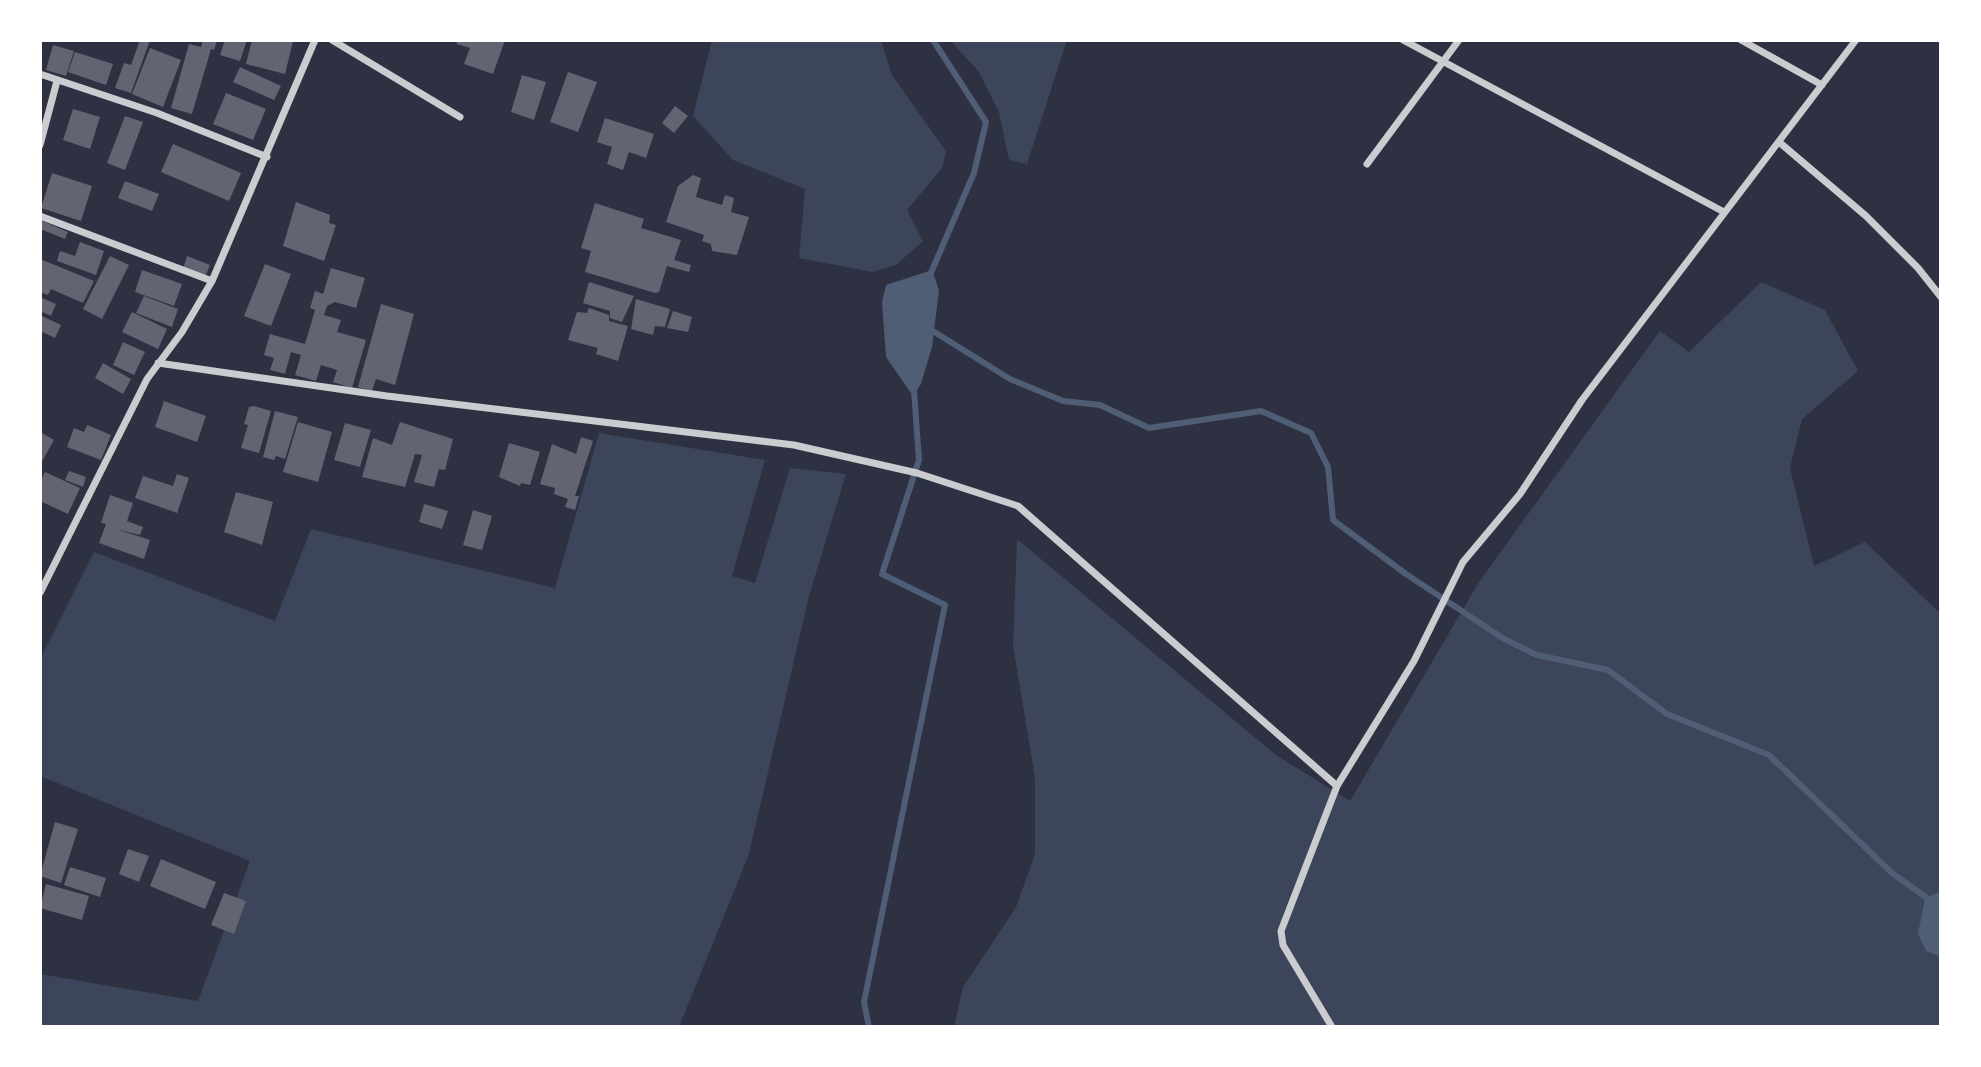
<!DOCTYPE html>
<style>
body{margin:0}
#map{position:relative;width:1981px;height:1067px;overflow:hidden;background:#2d3142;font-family:"Work Sans",sans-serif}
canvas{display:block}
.frame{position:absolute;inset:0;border:42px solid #fff;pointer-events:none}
</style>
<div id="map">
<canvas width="1981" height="1067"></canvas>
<div class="frame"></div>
</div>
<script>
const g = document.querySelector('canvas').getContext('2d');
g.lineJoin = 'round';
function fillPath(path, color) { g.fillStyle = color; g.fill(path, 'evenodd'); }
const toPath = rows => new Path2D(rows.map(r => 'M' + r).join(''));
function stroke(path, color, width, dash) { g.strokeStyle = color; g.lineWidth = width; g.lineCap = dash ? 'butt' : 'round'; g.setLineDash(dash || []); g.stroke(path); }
fillPath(toPath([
 [712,40,881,40,892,75,946,151,942,168,907,210,923,241,896,265,872,272,799,258,805,189,733,160,693,116],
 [950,40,1067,40,1027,164,1009,160,999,112,979,72],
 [1761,282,1825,310,1858,371,1802,419,1790,468,1814,566,1865,542,1941,614,1941,891,1925,898,1926,951,1941,957,1941,1027,954,1027,963,987,1016,907,1035,854,1035,778,1013,646,1017,539,1276,755,1350,801,1479,582,1660,331,1689,352],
 [599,433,765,460,732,576,755,583,790,468,846,474,809,596,749,854,679,1027,40,1027,40,974,198,1001,250,861,40,776,40,659,94,552,275,621,311,529,555,588]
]), '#3c4559');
fillPath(toPath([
 [932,270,939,290,932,347,921,384,913,396,886,357,882,302,886,285],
 [1941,891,1941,957,1926,951,1918,934,1925,898]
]), '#4f5d75');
stroke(toPath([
 [930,275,974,173,986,122,933,40],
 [928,328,1010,379,1063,401,1100,405,1149,428,1261,411,1311,433,1328,467,1333,520,1406,574,1504,639,1537,655,1608,670,1667,714,1769,755,1892,873,1941,908],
 [869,1027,864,1002,945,605,882,574,919,460,914,390]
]), '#4f5d75', 6);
fillPath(toPath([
 [140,40,150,40,131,93,115,88,124,63,131,65],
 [203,40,217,40,214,50,211,49,192,114,171,108,189,44,201,47],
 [225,40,247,40,240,61,220,55],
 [252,40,293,41,285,74,246,64],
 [457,40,505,40,493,74,464,64,470,48,457,44],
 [53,45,74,51,66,76,46,70],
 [150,48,181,60,163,107,132,94],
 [75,52,113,64,106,85,68,72],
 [240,67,281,86,274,100,233,82],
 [568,72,597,82,578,132,550,122],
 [522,75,546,82,534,120,511,112],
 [226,93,266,109,253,140,213,124],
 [675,106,688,116,674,133,662,123],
 [73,109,100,117,90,149,63,140],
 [125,116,143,122,125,170,107,163],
 [605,118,654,134,646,158,629,152,623,170,607,164,612,147,597,142],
 [173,144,241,173,229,201,161,172],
 [52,173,92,186,81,221,41,208],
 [693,175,701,178,696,197,722,205,725,195,734,198,731,212,749,217,737,255,712,251,711,244,702,241,704,235,666,222,678,186],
 [125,181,159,194,152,211,118,198],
 [296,202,330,215,329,223,336,225,324,261,283,246],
 [595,203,644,219,641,228,681,240,674,260,691,265,689,272,667,266,659,292,655,293,585,272,591,251,581,248],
 [40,220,68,232,65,239,40,229],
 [80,242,104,251,96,275,57,261,60,251,75,256],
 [110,256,129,265,102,319,83,309],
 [187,256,210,265,205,277,183,269],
 [40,259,94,281,83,303,51,289,48,295,40,292],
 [265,264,291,274,271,326,244,316],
 [331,268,365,278,356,308,335,302,327,306,324,315,341,320,337,332,366,340,352,388,333,382,337,370,321,365,316,381,295,375,301,355,291,352,285,374,270,370,274,358,264,355,270,334,305,344,315,310,310,308,315,291,323,294],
 [142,270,182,284,174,306,135,292],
 [589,282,634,296,622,322,610,318,610,311,583,303],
 [144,296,178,309,172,327,136,313],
 [40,297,56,304,51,316,40,311],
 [636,299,670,309,665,327,655,326,653,335,631,329],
 [381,304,414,314,395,385,376,379,372,391,358,387],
 [589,308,609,315,609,321,628,326,618,361,596,354,598,348,568,340,577,312,587,313],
 [673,311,692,317,688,332,667,328],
 [132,312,167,329,158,349,122,332],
 [40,315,61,325,55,338,40,331],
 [123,342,145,352,134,375,113,365],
 [103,363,131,379,123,394,95,378],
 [164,401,206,416,197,442,155,427],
 [254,406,271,411,259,453,241,448,248,425,244,424,249,407],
 [275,411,298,417,285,459,276,456,274,460,263,457],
 [298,422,332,432,318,482,283,472],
 [400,422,453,439,445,470,439,469,434,487,414,482,422,455,415,454,405,487,362,477,373,438,392,445],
 [345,423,371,430,360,467,334,460],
 [87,425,111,435,101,460,67,447,74,428,84,432],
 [40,432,54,440,40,465],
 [581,437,593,441,575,496,579,496,575,510,565,507,568,499,554,494,555,488,540,484,552,444,576,454],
 [509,443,540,452,530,485,521,483,520,486,499,477],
 [69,471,86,477,83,487,65,480],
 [45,472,80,488,68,514,40,501,40,482],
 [177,474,189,478,177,513,135,498,143,476,173,486],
 [236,492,273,502,262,545,224,532],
 [110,495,133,503,127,521,143,527,140,535,116,529,150,540,144,559,99,543,106,524,101,523],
 [424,504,448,511,442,529,419,522],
 [473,510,492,516,482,550,463,545],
 [55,822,78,829,61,883,40,876],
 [128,849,149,856,139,882,119,874],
 [161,859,216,882,205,909,150,886],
 [70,867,106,878,100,897,64,885],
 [46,884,89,896,82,920,40,908],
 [224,893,246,901,234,934,211,925]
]), '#626471');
stroke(toPath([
 [332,40,460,117],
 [1403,40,1724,212],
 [1741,40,1822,85],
 [40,74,157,113,267,157],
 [1779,142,1866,216,1918,268,1941,297],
 [40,145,57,81],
 [1367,164,1459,40],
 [40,216,212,281],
 [158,363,387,396,794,445,917,473,1018,506,1337,786,1281,931,1283,945,1332,1027],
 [40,593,147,379,182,332,212,281,315,40],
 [1337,786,1414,661,1463,562,1520,494,1582,400,1856,40]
]), '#caccd0', 7);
</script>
